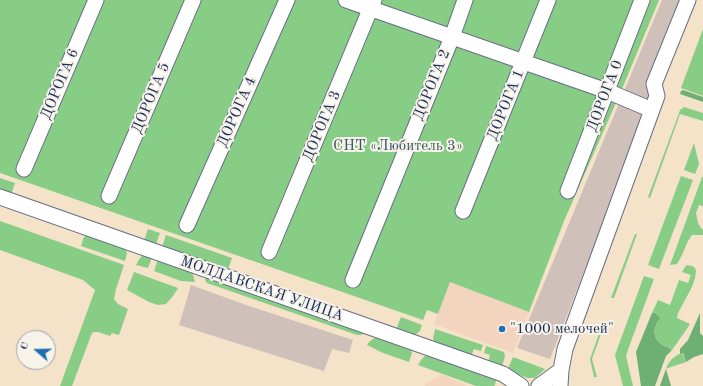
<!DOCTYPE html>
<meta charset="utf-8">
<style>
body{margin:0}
#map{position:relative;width:703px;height:386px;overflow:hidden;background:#f4e2c9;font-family:"Old Standard TT",serif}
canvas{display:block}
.north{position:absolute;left:16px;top:330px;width:40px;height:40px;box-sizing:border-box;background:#f7f3e8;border:1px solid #9fa5b1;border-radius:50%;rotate:290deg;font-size:11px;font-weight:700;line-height:16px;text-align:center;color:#1b2f5e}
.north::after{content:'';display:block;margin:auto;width:14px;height:18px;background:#1f6fb2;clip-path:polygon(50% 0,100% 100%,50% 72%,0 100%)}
</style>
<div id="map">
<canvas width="703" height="386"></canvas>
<div class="north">С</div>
</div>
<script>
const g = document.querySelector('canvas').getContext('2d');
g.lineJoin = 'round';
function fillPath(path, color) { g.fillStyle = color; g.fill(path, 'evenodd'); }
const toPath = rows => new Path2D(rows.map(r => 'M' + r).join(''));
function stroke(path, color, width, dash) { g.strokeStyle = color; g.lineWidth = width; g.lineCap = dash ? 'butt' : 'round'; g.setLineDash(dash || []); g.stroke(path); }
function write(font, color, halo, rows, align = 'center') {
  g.font = font + ' "Old Standard TT",serif'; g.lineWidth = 4; g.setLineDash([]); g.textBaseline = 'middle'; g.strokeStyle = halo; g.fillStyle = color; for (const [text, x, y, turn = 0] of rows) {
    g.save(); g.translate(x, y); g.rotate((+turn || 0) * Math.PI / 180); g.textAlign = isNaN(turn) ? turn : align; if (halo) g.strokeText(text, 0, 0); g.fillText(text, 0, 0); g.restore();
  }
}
fillPath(toPath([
 [450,282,529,312,513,353,434,324],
 [442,375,443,375,468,386,425,386,425,384]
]), '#f3d4be');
fillPath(toPath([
 [662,0,690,0,550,359,517,348],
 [191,285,246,305,353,340,349,353,332,349,324,371,179,325]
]), '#cfc0ba');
fillPath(toPath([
 [0,0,659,0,619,96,564,221,529,312,450,282,438,314,427,310,423,320,0,173],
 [703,29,703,96,681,88],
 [684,107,703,113,703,121,680,114,650,198,648,197,679,113,680,110],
 [694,143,699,164,695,174,684,170],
 [681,176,693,180,659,269,648,265],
 [702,177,703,177,703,206,699,205,696,213,698,223,701,228,703,230,703,235,692,235,688,241,682,255,677,264,670,265],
 [0,178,15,183,12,192,9,193,0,191],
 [0,221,124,265,116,289,114,299,118,304,128,309,119,335,112,333,110,336,98,332,94,332,92,333,72,386,60,386,95,290,83,280,0,250],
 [148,229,160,233,156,244,145,241,145,238],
 [635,234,637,234,614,298,611,298],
 [87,235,125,248,127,253,125,261,81,246,83,239,85,236],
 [166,235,232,258,229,267,227,269,162,247],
 [143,255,152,257,148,268,136,265,140,258],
 [158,259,192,272,195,282,181,281,154,271],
 [687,265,692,266,695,268,696,271,695,278,692,287,678,313,677,318,690,324,686,330,672,350,669,348,662,345,656,339,654,331,657,322,655,314,652,313,658,300,670,305,679,280,688,283,691,275,682,272,685,267],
 [134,272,178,288,173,296,166,304,158,305,149,302,127,290],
 [206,275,365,333,361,335,357,335,207,283,205,280],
 [644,276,654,279,629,347,626,356,633,386,623,386,615,355],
 [401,317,422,325,420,331,415,335,409,334,396,330],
 [435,329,483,345,481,351,474,349,471,356,435,342,433,339],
 [599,334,601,334,592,359,597,377,594,377,590,359],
 [377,336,411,348,412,353,409,362,383,353,367,345,369,342],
 [486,346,504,352,505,356,502,367,488,362,490,355,484,353],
 [682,353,686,362,668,368,666,369,668,364,672,359,677,355],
 [430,354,497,376,495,385,494,386,476,386,418,365,421,360,425,356],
 [513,357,545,369,535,378,528,378,507,371]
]), '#88cd86');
fillPath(toPath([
 [683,90,703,97,703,102,680,94,681,91],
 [652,313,655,313,660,318,657,322,654,331,656,339,662,345,669,348,672,350,666,356,655,386,641,386,636,352],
 [700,313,700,333,703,336,703,354,694,357,686,362,683,353,680,354,680,349,688,340],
 [666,369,671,386,660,386,663,377]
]), '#6eb073');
const minor = toPath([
 [346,0,607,91,652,110],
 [24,169,96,0],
 [568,191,642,0],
 [109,196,193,0],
 [0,197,503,374,521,386],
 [463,211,548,0],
 [187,225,287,0],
 [269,252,374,0],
 [353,280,452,37,465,0],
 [539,386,561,370],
 [560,386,561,370,565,349,657,96,654,84,688,0]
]);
stroke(minor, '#676e83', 17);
stroke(minor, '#fff', 15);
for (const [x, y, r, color] of [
 [502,329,4,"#1f6fb2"]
]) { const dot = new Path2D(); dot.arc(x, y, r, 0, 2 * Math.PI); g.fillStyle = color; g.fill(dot); stroke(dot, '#f7f3e8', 1.5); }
write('15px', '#1b2f5e', '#f7f3e8', [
 ["ДОРОГА 6",60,84,-67],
 ["ДОРОГА 2",432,85,-68],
 ["ДОРОГА 0",605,96,-69],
 ["ДОРОГА 5",151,98,-67],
 ["ДОРОГА 1",506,105,-68],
 ["ДОРОГА 4",237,112,-66],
 ["ДОРОГА 3",322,126,-67],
 ["МОЛДАВСКАЯ УЛИЦА",262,289,19]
]);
write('15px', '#365668', '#f7f3e8', [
 ["СНТ «Любитель 3»",398,146]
]);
write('15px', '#1b2f5e', '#f7f3e8', [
 ["\"1000 мелочей\"",510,329]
], 'left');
</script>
